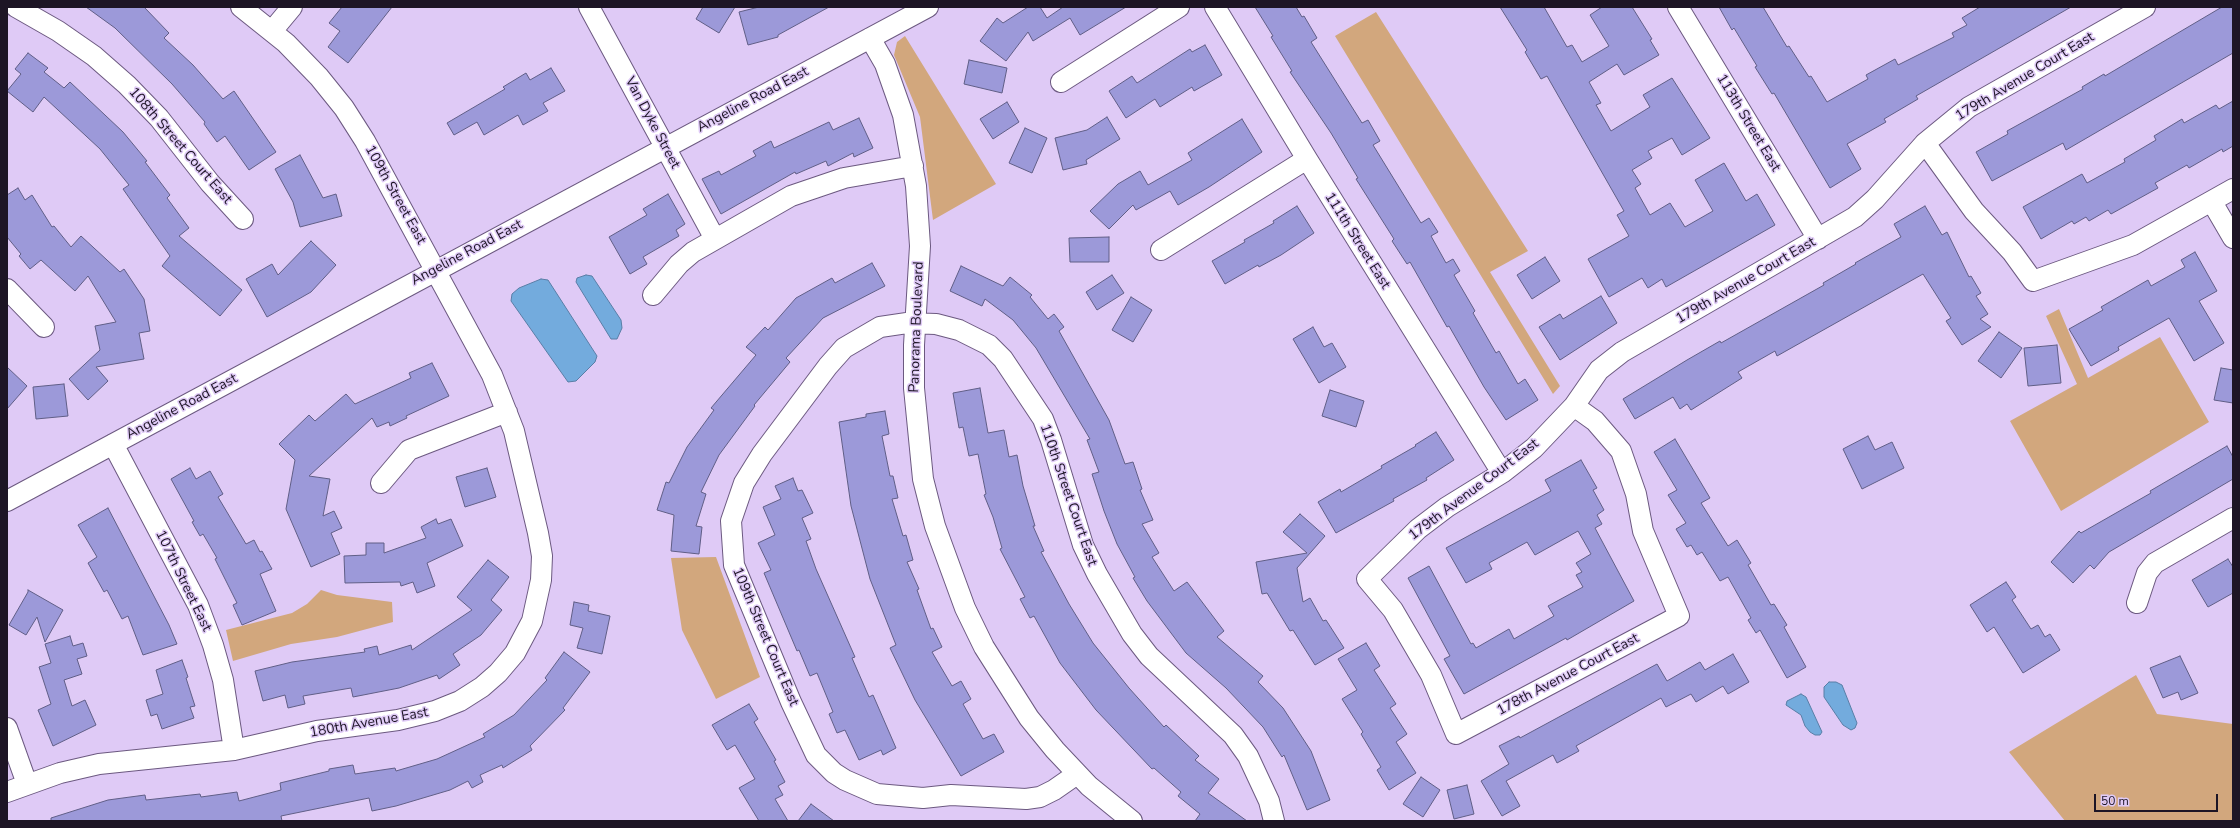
<!DOCTYPE html>
<style>
body{margin:0}
#map{position:relative;width:2240px;height:828px;overflow:hidden;background:#dfcaf6;font-family:"Nunito Sans",sans-serif}
canvas{display:block}
.frame{position:absolute;inset:0;border:8px solid #1d1525;pointer-events:none}
.scale{position:absolute;left:2094px;top:794px;width:124px;height:18px;box-sizing:border-box;border:2px solid #1d1525;border-top:0;padding-left:5px;font-size:12px;line-height:14px;white-space:nowrap;color:#1d1525;-webkit-text-stroke:3px #dfcaf6;paint-order:stroke}
</style>
<div id="map">
<canvas width="2240" height="828"></canvas>
<div class="frame"></div>
<div class="scale">50 m</div>
</div>
<script>
const g = document.querySelector('canvas').getContext('2d');
g.lineJoin = 'round';
function fillPath(path, color) { g.fillStyle = color; g.fill(path, 'evenodd'); }
const toPath = rows => new Path2D(rows.map(r => 'M' + r).join(''));
function stroke(path, color, width, dash) { g.strokeStyle = color; g.lineWidth = width; g.lineCap = dash ? 'butt' : 'round'; g.setLineDash(dash || []); g.stroke(path); }
function write(font, color, halo, rows, align = 'center') {
  g.font = font + ' "Nunito Sans",sans-serif'; g.lineWidth = 3; g.setLineDash([]); g.textBaseline = 'middle'; g.strokeStyle = halo; g.fillStyle = color; for (const [text, x, y, turn = 0] of rows) {
    g.save(); g.translate(x, y); g.rotate((+turn || 0) * Math.PI / 180); g.textAlign = isNaN(turn) ? turn : align; if (halo) g.strokeText(text, 0, 0); g.fillText(text, 0, 0); g.restore();
  }
}
fillPath(toPath([
 [1376,12,1528,251,1490,272,1560,386,1553,394,1335,36],
 [905,36,996,184,933,220,920,117,894,55,897,42],
 [2059,309,2088,378,2160,337,2209,422,2061,511,2010,421,2077,384,2046,316],
 [716,557,760,677,716,699,682,630,671,558],
 [321,590,337,595,392,602,393,622,337,637,291,644,233,661,226,630,292,613,307,604],
 [2136,675,2157,714,2233,724,2233,821,2065,821,2009,752]
]), '#d2a77d');
const water = toPath([
 [586,275,592,276,621,320,622,328,617,339,611,339,576,282,577,278,586,275],
 [541,279,548,280,597,356,595,362,576,381,568,382,511,301,512,294,519,288,541,279],
 [1829,682,1836,682,1842,685,1857,723,1855,728,1851,730,1843,725,1824,697,1824,687,1829,682],
 [1801,694,1806,697,1822,732,1820,735,1815,735,1810,732,1805,726,1801,715,1786,705,1787,701,1801,694]
]);
fillPath(water, '#73abdd');
stroke(water, '#597ea6', 1);
const building = toPath([
 [86,7,144,7,169,33,164,38,193,65,223,99,234,91,276,152,249,170,225,136,217,142,204,124,205,122,172,84,115,28,86,7],
 [342,7,392,7,348,63,328,47,340,31,329,23,342,7],
 [703,7,735,7,719,33,696,19,703,7],
 [759,7,829,7,778,35,778,37,748,45,739,12,759,7],
 [1028,7,1040,7,1047,18,1063,7,1126,7,1080,35,1070,18,1033,41,1028,32,1006,61,980,41,997,18,1003,23,1028,7],
 [1255,7,1296,7,1302,17,1304,16,1317,38,1311,42,1362,123,1368,120,1380,141,1373,145,1421,223,1429,218,1438,232,1431,236,1446,263,1453,259,1460,271,1454,275,1475,311,1473,313,1496,353,1499,351,1518,384,1525,379,1538,400,1506,420,1484,387,1449,326,1447,327,1410,262,1407,264,1392,241,1394,239,1356,179,1358,178,1331,133,1290,72,1292,71,1271,37,1273,36,1255,7],
 [1500,7,1544,7,1567,47,1572,45,1582,62,1609,46,1590,15,1602,7,1632,7,1652,39,1650,40,1659,55,1624,75,1617,64,1589,82,1601,103,1596,105,1611,131,1650,107,1643,95,1672,78,1710,138,1682,155,1672,138,1648,151,1652,158,1632,170,1641,184,1635,188,1650,215,1670,203,1685,227,1713,211,1695,180,1724,163,1746,201,1757,194,1775,225,1666,287,1662,279,1648,288,1642,278,1609,297,1588,259,1629,236,1617,215,1624,211,1547,76,1541,79,1525,52,1527,50,1500,7],
 [1719,7,1763,7,1787,47,1789,46,1809,77,1811,76,1827,102,1868,79,1866,75,1895,59,1898,65,1954,37,1952,33,1967,25,1962,18,1980,7,2071,7,1916,96,1918,99,1884,119,1886,122,1847,144,1861,169,1830,188,1774,93,1772,94,1755,67,1757,66,1734,28,1732,30,1719,7],
 [2222,7,2233,7,2233,53,2066,150,2063,143,1992,181,1976,152,2008,134,2007,131,2083,89,2082,87,2104,74,2105,76,2222,7],
 [1205,45,1222,75,1194,91,1192,87,1160,107,1155,99,1126,118,1109,91,1132,76,1137,83,1190,49,1192,52,1205,45],
 [28,53,48,68,44,72,64,88,70,82,123,132,147,161,145,162,170,195,167,198,189,228,179,236,242,290,220,316,162,266,170,256,123,189,129,185,100,149,44,97,33,112,7,91,21,74,15,69,28,53],
 [969,60,1007,68,1002,93,964,84,969,60],
 [551,68,565,91,543,103,548,111,523,125,518,115,484,135,477,122,454,135,447,123,505,89,503,87,526,73,530,80,551,68],
 [2233,101,2233,146,2223,152,2222,149,2189,168,2187,165,2155,183,2158,188,2111,214,2108,210,2089,221,2086,217,2074,224,2072,221,2041,239,2023,207,2082,174,2087,183,2125,162,2124,159,2156,140,2154,136,2182,119,2184,123,2216,105,2219,109,2233,101],
 [1007,102,1019,122,993,139,980,119,1007,102],
 [1107,117,1120,139,1086,160,1087,164,1063,170,1055,138,1087,130,1107,117],
 [859,118,873,148,854,157,853,153,828,166,826,161,796,174,795,172,721,214,702,179,719,171,721,175,756,156,753,151,771,141,774,148,829,122,833,130,859,118],
 [1242,119,1262,152,1209,187,1178,205,1170,191,1136,210,1133,205,1109,229,1090,211,1118,184,1140,171,1148,185,1192,160,1188,153,1242,119],
 [1025,128,1047,138,1032,173,1009,163,1025,128],
 [300,155,323,198,336,194,342,216,300,227,293,202,275,169,300,155],
 [18,188,25,200,32,195,52,227,54,226,71,247,81,236,120,272,124,269,144,299,150,331,139,333,144,359,96,367,108,381,88,400,69,379,100,350,95,326,116,322,88,276,75,291,41,260,30,269,19,256,21,254,7,237,7,195,18,188],
 [668,194,685,224,676,230,679,236,643,257,647,264,630,274,609,237,647,215,643,209,668,194],
 [1297,206,1314,233,1281,255,1259,267,1258,265,1225,284,1212,261,1245,242,1244,240,1274,223,1273,221,1297,206],
 [1925,206,1942,235,1947,232,1969,277,1971,276,1981,293,1976,296,1988,314,1980,319,1991,327,1962,345,1946,321,1951,318,1923,274,1777,356,1775,351,1738,372,1742,378,1691,410,1687,404,1680,409,1673,397,1635,419,1623,399,1687,360,1720,341,1721,343,1824,285,1823,283,1856,264,1855,263,1901,237,1894,224,1925,206],
 [1109,237,1109,262,1070,262,1069,238,1109,237],
 [311,241,336,265,311,292,267,317,246,279,272,264,278,275,311,241],
 [2195,252,2217,291,2199,301,2224,343,2194,361,2169,318,2118,347,2119,350,2091,366,2069,329,2103,310,2101,307,2148,280,2151,286,2185,267,2181,260,2195,252],
 [1545,257,1560,281,1532,299,1517,275,1545,257],
 [872,263,885,286,823,318,786,358,790,362,754,405,755,406,719,455,701,492,706,494,696,526,702,527,699,554,671,551,674,515,657,510,666,482,669,483,687,447,714,410,711,408,756,355,746,347,765,327,768,330,796,298,832,278,835,283,872,263],
 [961,266,1003,286,1010,277,1032,295,1030,297,1048,319,1054,314,1064,327,1059,331,1109,420,1125,464,1133,462,1142,489,1140,490,1153,520,1142,524,1159,553,1152,557,1174,591,1187,582,1224,631,1217,637,1263,676,1258,682,1283,708,1311,751,1330,800,1307,810,1284,755,1282,757,1263,727,1226,688,1186,653,1147,601,1133,578,1135,577,1117,544,1104,511,1092,474,1099,472,1087,440,1090,439,1036,348,1013,320,985,299,982,306,950,291,961,266],
 [1112,275,1124,293,1097,310,1086,292,1112,275],
 [1601,296,1617,323,1560,360,1539,327,1560,314,1563,319,1601,296],
 [1131,297,1152,310,1133,342,1112,330,1131,297],
 [1313,327,1324,347,1332,343,1346,367,1319,383,1293,339,1313,327],
 [1999,332,2022,348,2001,378,1978,361,1999,332],
 [2057,345,2061,383,2028,386,2024,348,2057,345],
 [432,363,449,396,406,416,407,418,390,426,389,422,377,427,372,418,309,476,330,479,323,516,334,511,342,528,331,533,340,554,311,567,286,509,295,460,279,444,309,415,315,421,346,394,355,404,411,378,409,373,432,363],
 [7,367,27,386,7,409,7,367],
 [2221,368,2233,370,2233,403,2214,400,2221,368],
 [64,384,68,416,36,419,33,387,64,384],
 [980,388,988,433,1004,430,1009,457,1017,455,1023,486,1035,526,1033,526,1044,551,1041,552,1069,604,1093,643,1129,688,1164,727,1166,725,1199,756,1195,760,1219,779,1208,793,1247,821,1195,821,1200,814,1178,796,1181,792,1154,768,1152,769,1096,710,1060,663,1034,616,1030,618,1020,599,1025,597,1000,549,1002,548,993,517,984,495,986,494,978,454,969,456,963,427,959,428,953,393,980,388],
 [1330,390,1364,401,1356,427,1322,416,1330,390],
 [885,411,889,434,882,436,890,476,893,476,898,498,892,499,903,536,906,535,913,560,907,562,919,589,917,590,931,629,933,628,942,647,932,652,952,686,961,681,971,699,963,704,983,739,994,734,1004,752,961,776,915,700,890,648,896,645,870,579,851,506,839,422,866,417,866,414,885,411],
 [1436,432,1454,460,1426,478,1427,480,1393,499,1394,501,1336,533,1318,502,1340,489,1341,492,1382,468,1381,466,1416,446,1415,445,1436,432],
 [1868,436,1875,450,1892,442,1904,468,1862,489,1843,449,1868,436],
 [1675,439,1710,498,1701,503,1728,546,1737,540,1751,563,1748,565,1771,605,1774,604,1787,625,1784,627,1806,667,1787,678,1760,630,1756,633,1748,620,1751,618,1728,577,1720,581,1702,552,1697,555,1691,545,1687,547,1676,529,1686,523,1668,495,1677,490,1654,452,1675,439],
 [2227,446,2233,457,2233,479,2109,552,2094,569,2090,565,2073,583,2051,562,2079,531,2081,533,2151,493,2150,491,2227,446],
 [1581,460,1597,488,1593,490,1604,510,1597,515,1602,524,1595,528,1634,601,1567,640,1566,638,1464,694,1444,659,1450,656,1408,578,1429,566,1471,644,1473,643,1476,648,1509,629,1514,639,1554,616,1548,606,1583,587,1576,575,1582,572,1576,563,1591,554,1578,531,1535,555,1527,542,1489,563,1492,569,1466,583,1446,548,1551,491,1545,480,1581,460],
 [190,468,196,479,210,471,223,494,218,497,246,544,254,540,260,552,262,551,272,569,260,574,276,611,242,625,233,605,237,603,215,559,217,558,203,534,200,536,192,522,194,521,171,479,190,468],
 [487,468,496,497,465,507,456,477,487,468],
 [793,478,798,491,802,490,813,513,802,518,811,539,806,541,816,569,855,657,852,658,869,697,873,695,896,748,883,755,881,750,859,760,845,730,837,733,829,714,833,712,817,673,810,676,799,650,797,651,764,573,771,570,758,543,775,535,763,507,781,499,775,486,793,478],
 [108,508,169,625,177,644,143,655,128,616,122,619,107,590,104,592,88,563,97,557,78,525,108,508],
 [1300,514,1325,536,1297,568,1303,602,1310,598,1323,621,1326,620,1344,648,1315,665,1293,630,1290,631,1267,593,1262,594,1256,562,1307,553,1283,532,1300,514],
 [436,519,438,524,451,519,463,546,427,563,435,586,417,593,413,582,401,586,400,582,345,583,344,556,366,555,366,543,384,543,384,553,426,538,421,527,436,519],
 [2228,559,2233,567,2233,593,2208,607,2192,580,2228,559],
 [488,560,509,577,491,600,502,610,481,635,453,654,460,665,439,679,437,675,399,688,353,697,351,688,303,696,305,704,288,708,285,695,263,701,255,671,292,662,365,652,364,649,377,646,379,655,411,645,412,650,472,610,457,597,488,560],
 [2006,582,2016,597,2012,600,2031,629,2038,625,2045,637,2050,634,2060,650,2023,673,1994,627,1987,632,1970,605,2006,582],
 [28,590,63,610,45,642,37,617,26,635,9,625,28,592,28,590],
 [574,602,589,605,588,611,610,616,602,654,577,648,583,628,570,625,574,602],
 [70,636,73,646,83,643,87,656,77,659,82,674,64,680,72,706,85,700,96,725,53,746,38,710,51,704,39,667,51,663,45,644,70,636],
 [1366,643,1380,666,1374,670,1396,704,1390,708,1407,734,1396,742,1416,773,1389,790,1377,770,1381,767,1361,734,1363,732,1342,699,1357,690,1338,659,1366,643],
 [564,652,590,672,563,708,565,710,530,746,532,750,503,768,502,765,480,775,483,782,472,788,468,781,450,790,396,806,372,811,369,798,281,816,282,821,51,821,51,818,108,800,145,795,146,800,200,794,201,797,237,792,239,801,281,790,280,783,329,771,329,769,353,765,355,774,395,768,396,771,437,759,485,737,483,734,514,715,547,680,545,678,564,652],
 [1733,654,1749,682,1728,694,1723,686,1696,702,1691,694,1666,707,1661,698,1576,746,1579,751,1557,763,1553,755,1506,781,1520,806,1502,816,1481,781,1509,764,1499,746,1519,736,1520,738,1657,664,1667,681,1700,662,1705,670,1733,654],
 [2180,656,2198,693,2181,700,2178,692,2163,698,2150,668,2180,656],
 [182,660,188,677,186,678,195,706,190,707,194,718,162,729,157,714,151,716,146,700,163,694,156,670,182,660],
 [749,704,758,719,754,722,776,760,774,761,785,782,778,786,783,795,775,799,788,821,759,821,739,788,755,779,735,745,727,750,712,725,749,704],
 [1421,777,1440,790,1423,817,1403,804,1421,777],
 [1467,785,1474,814,1454,819,1447,790,1467,785],
 [811,804,834,821,798,821,811,804]
]);
fillPath(building, '#9c99d9');
stroke(building, '#605e86', 1);
const minor = toPath([
 [16,7,58,31,94,56,127,85,159,118,210,183,243,219],
 [589,7,715,239],
 [1215,7,1307,159,1502,473],
 [1678,7,1818,239],
 [272,31,292,7],
 [870,38,885,64,903,115,916,186,920,246,914,345,914,388,923,479,935,526,965,608,984,647,1029,718,1055,750,1089,786,1132,821],
 [1061,82,1179,7],
 [1925,143,1974,211,2012,252,2033,281,2133,245,2233,189],
 [2212,202,2233,238],
 [1161,250,1307,159],
 [7,289,44,327],
 [653,295,679,264,693,252,791,196,844,178,913,166],
 [1574,406,1595,421,1621,451,1636,494,1643,531,1679,616,1456,734,1431,675,1393,610,1367,579,1418,529,1447,507,1502,473,1534,448,1574,406,1599,370,1622,352,1855,217,1875,199,1925,143,1969,107,2145,7],
 [113,444,198,605,213,645,223,680,234,750],
 [381,483,409,450,507,412],
 [7,501,928,7],
 [2137,603,2147,573,2155,563,2233,518],
 [7,728,27,784],
 [1077,774,1054,790,1040,797,1026,799,951,795,923,798,877,794,845,780,834,773,816,755,791,702,734,565,731,521,744,483,762,454,828,366,844,348,880,327,907,323,936,324,959,330,989,345,1003,359,1043,419,1051,440,1083,545,1097,574,1132,634,1149,656,1233,735,1248,756,1269,801,1274,821],
 [7,792,60,773,99,764,234,750,317,731,398,720,435,711,460,701,482,687,498,673,515,653,532,621,541,580,542,556,538,533,514,431,492,375,365,141,344,108,319,77,286,43,241,7]
]);
stroke(minor, '#6c5980', 22);
stroke(minor, '#fff', 20);
write('14px', '#1d1525', '#dfcaf6', [
 ["179th Avenue Court East",2025,77,-31],
 ["Angeline Road East",753,100,-28],
 ["Van Dyke Street",652,123,62],
 ["113th Street East",1748,123,59],
 ["108th Street Court East",180,146,49],
 ["109th Street East",395,195,61],
 ["111th Street East",1357,241,58],
 ["Angeline Road East",467,253,-28],
 ["179th Avenue Court East",1746,281,-30],
 ["Panorama Boulevard",917,327,-88],
 ["Angeline Road East",182,407,-28],
 ["179th Avenue Court East",1474,490,-37],
 ["110th Street Court East",1068,495,71],
 ["107th Street East",183,581,64],
 ["109th Street Court East",765,637,67],
 ["178th Avenue Court East",1568,675,-28],
 ["180th Avenue East",369,723,-10]
]);
</script>
